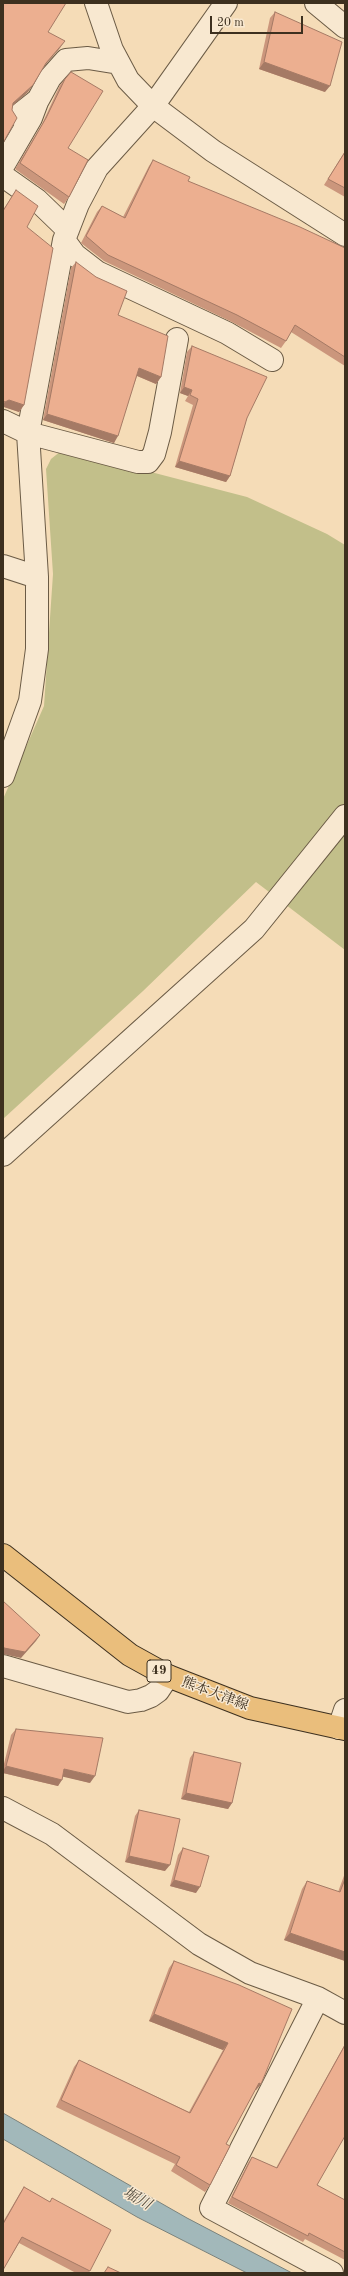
<!DOCTYPE html>
<meta charset="utf-8">
<style>
body{margin:0}
#map{position:relative;width:348px;height:2276px;overflow:hidden;background:#f5dcb7;font-family:"Old Standard TT",serif}
canvas{display:block}
.frame{position:absolute;inset:0;border:4px solid #3d301f;pointer-events:none}
.scale{position:absolute;left:210px;top:16px;width:93px;height:18px;box-sizing:border-box;border:2px solid #3d301f;border-top:0;padding-left:5px;font-size:12px;line-height:14px;white-space:nowrap;color:#3d301f;-webkit-text-stroke:3px #f8e8d0;paint-order:stroke}
</style>
<div id="map">
<canvas width="348" height="2276"></canvas>
<div class="frame"></div>
<div class="scale">20 m</div>
</div>
<script>
const g = document.querySelector('canvas').getContext('2d');
g.lineJoin = 'round';
function fillPath(path, color) { g.fillStyle = color; g.fill(path, 'evenodd'); }
const toPath = rows => new Path2D(rows.map(r => 'M' + r).join(''));
function stroke(path, color, width, dash) { g.strokeStyle = color; g.lineWidth = width; g.lineCap = dash ? 'butt' : 'round'; g.setLineDash(dash || []); g.stroke(path); }
function write(font, color, halo, rows, align = 'center') {
  g.font = font + ' "Old Standard TT","Noto Serif JP",serif'; g.lineWidth = 3; g.setLineDash([]); g.textBaseline = 'middle'; g.strokeStyle = halo; g.fillStyle = color; for (const [text, x, y, turn = 0] of rows) {
    g.save(); g.translate(x, y); g.rotate((+turn || 0) * Math.PI / 180); g.textAlign = isNaN(turn) ? turn : align; if (halo) g.strokeText(text, 0, 0); g.fillText(text, 0, 0); g.restore();
  }
}
fillPath(toPath([
 [61,451,74,452,247,497,327,534,345,545,345,950,256,882,143,991,3,1119,3,799,44,706,53,574,46,469,51,459]
]), '#c2bf8a');
const water = toPath([
 [3,2113,187,2218,292,2273,247,2273,137,2217,3,2139,3,2113]
]);
fillPath(water, '#a2b8ba');
stroke(water, '#7a827c', 1);
const minor = toPath([
 [96,3,112,50,128,80,153,106,213,151,345,235],
 [316,3,345,27],
 [19,115,38,100,50,78,66,60,88,58,119,63],
 [3,166,31,118,37,102],
 [3,176,37,200,68,230],
 [64,240,75,255,97,272,227,333,272,360],
 [3,421,28,433,138,462,148,462,154,454,160,432,177,339],
 [3,566,37,577],
 [3,776,30,701,37,649,37,577,28,433,64,240,78,204,97,168,153,106,226,3],
 [3,1155,254,929,345,816],
 [3,1666,128,1702,141,1700,151,1696,158,1691,168,1676],
 [339,1728,345,1710],
 [3,1808,52,1834,199,1944,250,1973,318,1998,345,2013],
 [318,1998,211,2208,332,2273]
]);
const primary = toPath([
 [3,1555,130,1655,168,1676,250,1708,345,1729]
]);
stroke(minor, '#6b5b45', 24);
stroke(primary, '#3d301f', 24);
stroke(minor, '#f8e8d0', 22);
stroke(primary, '#eabe7c', 22);
fillPath(toPath([
 [275,12,325,92,259,69,270,18],
 [65,79,68,148,69,197,64,204,15,169,42,124,60,85],
 [345,151,345,197,324,185],
 [153,160,188,181,345,248,345,366,291,332,286,341,281,348,232,322,104,261,81,243,97,212,102,206,123,217,149,166],
 [16,190,27,227,24,405,19,412,4,407,3,408,3,210],
 [76,262,118,315,161,377,156,384,137,376,114,443,43,420,71,268],
 [192,346,247,418,230,476,226,482,175,467,193,405,185,401,188,396,180,393,187,352],
 [16,1729,90,1783,63,1776,58,1786,3,1773,3,1768,11,1735],
 [194,1752,232,1803,228,1809,181,1799,190,1758],
 [139,1810,165,1871,125,1862,135,1816],
 [183,1848,196,1893,170,1886,178,1855],
 [345,1873,345,1961,284,1940,302,1889,307,1881,338,1892],
 [174,1961,261,2084,256,2090,255,2090,226,2144,210,2185,205,2192,171,2171,175,2164,56,2107,74,2067,79,2060,189,2112,223,2050,149,2021,169,1968],
 [345,2044,345,2136,317,2185,345,2200,345,2260,305,2239,303,2242,228,2203,248,2163,252,2157,276,2168],
 [24,2187,50,2202,52,2198,90,2271,88,2273,76,2273,19,2243,3,2270,3,2222,20,2193]
]), '#cb967c');
fillPath(toPath([
 [65,41,60,48,41,70,46,63],
 [264,62,330,86,325,92,259,69],
 [33,85,28,92,8,110,13,103],
 [139,368,161,377,156,384,135,375],
 [184,387,192,390,188,396,180,393],
 [9,400,24,405,19,412,4,407,3,408,3,405,5,402],
 [47,414,118,436,114,443,43,420],
 [179,461,230,476,226,482,175,467],
 [40,1635,36,1641,21,1658,3,1654,3,1650,4,1648],
 [6,1766,62,1780,58,1786,3,1773,3,1771],
 [64,1769,95,1776,90,1783,60,1776],
 [186,1793,232,1803,228,1809,181,1799],
 [129,1856,170,1865,165,1871,125,1862],
 [174,1880,200,1887,196,1893,170,1886],
 [290,1933,345,1952,345,1961,284,1940],
 [154,2014,228,2043,223,2050,149,2021],
 [259,2083,261,2084,256,2090,254,2090]
]), '#a57a65');
const building = toPath([
 [3,3,66,3,48,32,65,41,46,63,33,85,13,103,12,110,17,118,3,143,3,3],
 [275,12,342,42,330,86,264,62,275,12],
 [71,72,103,91,68,148,88,160,69,197,20,163,46,118,65,79,71,72],
 [345,152,345,188,328,179,345,152],
 [153,160,190,177,188,181,300,227,345,248,345,357,295,325,286,341,237,315,108,255,86,236,102,206,125,218,153,160],
 [16,190,38,206,27,227,53,248,24,405,9,400,5,402,3,401,3,211,16,190],
 [76,262,96,277,127,291,118,315,168,336,161,377,139,368,118,436,47,414,76,262],
 [192,346,267,377,247,418,230,476,179,461,198,399,190,395,192,390,184,387,192,346],
 [3,1601,40,1635,25,1652,4,1648,3,1646,3,1601],
 [16,1729,103,1738,95,1776,64,1769,62,1780,6,1766,16,1729],
 [194,1752,241,1763,232,1803,186,1793,194,1752],
 [139,1810,180,1819,170,1865,129,1856,139,1810],
 [183,1848,209,1856,200,1887,174,1880,183,1848],
 [345,1879,345,1952,290,1933,307,1881,340,1892,345,1879],
 [174,1961,239,1985,292,2009,261,2084,259,2083,226,2144,230,2146,210,2185,176,2165,180,2157,61,2100,79,2060,190,2113,228,2043,154,2014,174,1961],
 [345,2045,345,2136,317,2185,345,2200,345,2252,309,2233,308,2236,232,2197,252,2157,277,2168,345,2045],
 [24,2187,50,2202,52,2198,111,2230,90,2271,22,2237,3,2270,3,2224,24,2187],
 [108,2267,121,2273,104,2273,108,2267]
]);
fillPath(building, '#ecaf90');
stroke(building, '#a57a65', 1);
for (const [x, y, w] of [
 [159,1671,24]
]) { const box = new Path2D(); box.roundRect(x - w / 2, y - 11, w, 22, 3); g.fillStyle = '#f8e8d0'; g.fill(box); stroke(box, '#3d301f', 1); }
write('bold 13px', '#3d301f', null, [
 ["49",159,1671]
]);
write('14px', '#3d301f', '#f8e8d0', [
 ["熊本大津線",215,1694,21]
]);
write('italic 15px', '#514b3e', '#f8e8d0', [
 ["堀川",137,2199,29]
]);
</script>
